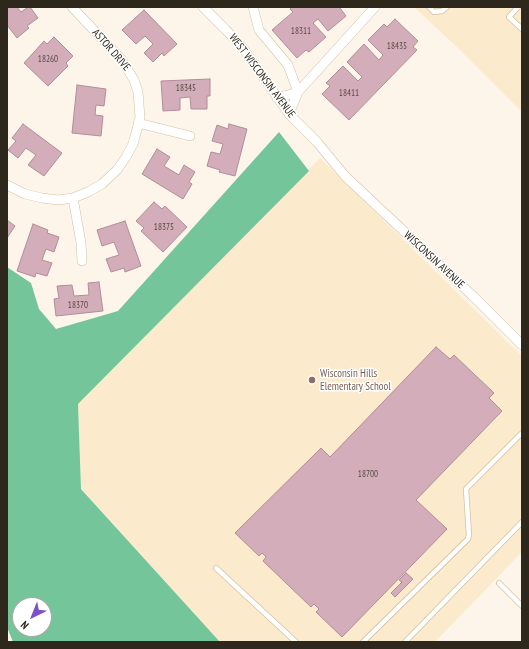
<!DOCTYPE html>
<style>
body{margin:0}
#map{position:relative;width:529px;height:649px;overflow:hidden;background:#fdf5e9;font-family:"PT Sans Narrow",sans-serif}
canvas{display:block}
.frame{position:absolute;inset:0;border:8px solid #2e271b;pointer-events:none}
.north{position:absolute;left:12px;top:597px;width:40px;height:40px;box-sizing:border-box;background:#fff;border:1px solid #aba9a4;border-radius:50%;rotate:223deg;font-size:11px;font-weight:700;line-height:16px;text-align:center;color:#2e271b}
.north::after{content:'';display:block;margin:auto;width:14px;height:18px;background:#7e51ca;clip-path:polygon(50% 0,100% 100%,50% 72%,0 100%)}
</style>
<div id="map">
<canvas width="529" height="649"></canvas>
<div class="frame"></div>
<div class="north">N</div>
</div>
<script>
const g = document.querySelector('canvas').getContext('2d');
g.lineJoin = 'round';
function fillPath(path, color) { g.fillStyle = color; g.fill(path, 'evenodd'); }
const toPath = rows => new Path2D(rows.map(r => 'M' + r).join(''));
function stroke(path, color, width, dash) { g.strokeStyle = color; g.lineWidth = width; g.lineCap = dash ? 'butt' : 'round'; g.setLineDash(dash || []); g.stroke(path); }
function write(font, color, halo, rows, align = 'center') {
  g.font = font + ' "PT Sans Narrow",sans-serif'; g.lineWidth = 3; g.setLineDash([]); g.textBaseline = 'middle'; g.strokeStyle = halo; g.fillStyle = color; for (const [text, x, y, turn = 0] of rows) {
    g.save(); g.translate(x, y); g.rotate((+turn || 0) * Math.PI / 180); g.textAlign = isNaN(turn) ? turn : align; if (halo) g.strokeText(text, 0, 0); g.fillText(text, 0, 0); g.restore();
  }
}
fillPath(toPath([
 [414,7,522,7,522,112,459,49],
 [320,158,522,356,522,552,435,642,220,642,81,488,78,404]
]), '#fceacc');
fillPath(toPath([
 [279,132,309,171,78,404,81,489,220,642,13,642,7,627,7,267,31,283,39,309,56,329,118,311],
 [20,605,44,605,44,629,20,629]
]), '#74c69a');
const building = toPath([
 [7,7,17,7,21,12,28,7,30,7,38,18,27,26,29,28,17,38,7,25,7,7],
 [292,7,341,7,340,8,346,16,328,31,318,19,313,23,326,37,309,52,306,50,297,58,272,30,293,12,290,9,292,7],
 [144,10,177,44,164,56,162,53,153,62,144,53,153,44,145,36,136,44,122,30,144,10],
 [395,19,418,41,413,47,417,50,349,120,322,94,330,86,326,83,343,66,358,81,362,77,347,62,364,44,379,60,383,55,368,40,384,24,387,27,395,19],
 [54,37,73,56,66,63,68,66,48,86,24,63,44,41,47,44,54,37],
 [210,79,210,96,207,96,207,109,191,109,190,97,180,98,180,110,163,111,161,81,210,79],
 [77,85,106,89,104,106,96,105,95,115,103,116,101,136,72,133,77,85],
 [23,124,62,153,44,176,28,165,36,155,26,148,18,158,8,150,16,141,12,138,23,124],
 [229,124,247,129,235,176,219,172,220,170,207,166,211,152,220,154,223,144,212,141,217,125,228,129,229,124],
 [157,149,170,157,164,166,179,175,184,165,195,172,189,182,192,184,183,199,142,174,157,149],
 [154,202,162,209,165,206,187,227,163,252,141,231,144,228,136,221,154,202],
 [7,220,15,226,7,238,7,220],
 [125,221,141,266,125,272,124,268,111,272,106,259,119,255,114,242,102,246,97,230,125,221],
 [33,224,48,230,47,233,59,237,54,252,46,249,42,260,52,263,47,276,36,273,35,277,17,271,33,224],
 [99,282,103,311,56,316,54,299,59,298,57,286,72,285,74,296,89,295,88,283,99,282],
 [436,347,450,359,454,355,494,393,489,398,502,411,416,500,447,529,342,637,316,612,319,609,314,604,311,607,263,561,266,557,262,553,259,556,235,533,321,448,330,457,436,347],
 [406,573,413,579,395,597,391,593,402,582,399,580,406,573]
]);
fillPath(building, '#d3aeba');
stroke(building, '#b08d98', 1);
const lane = toPath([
 [429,7,434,12,442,11,447,7],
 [518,7,509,17,522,29],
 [216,568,296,642],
 [499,583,522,606],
 [363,642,468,539,469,535,466,489,522,433],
 [405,642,522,522]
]);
const street = toPath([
 [203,7,226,30,243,48,289,114,317,142,345,176,474,297,522,345],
 [253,7,259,30,288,65,298,92,375,7],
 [277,98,298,92,289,114],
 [138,123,190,136],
 [7,185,25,194,42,198,58,200,73,198,88,192,102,184,117,170,126,157,133,144,140,118,138,92,134,80,122,60,72,7],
 [73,198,81,243,82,261]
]);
stroke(lane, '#d3c1a3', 6);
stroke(street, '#d3c1a3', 10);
stroke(lane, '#fff', 4.5);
stroke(street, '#fff', 9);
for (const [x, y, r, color] of [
 [312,380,4,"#8d6e63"]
]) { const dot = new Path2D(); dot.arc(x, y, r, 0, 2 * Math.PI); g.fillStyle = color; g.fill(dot); stroke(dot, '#fff', 1.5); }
write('9px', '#574943', null, [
 ["18311",301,31],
 ["18435",397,46],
 ["18260",48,59],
 ["18345",186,88],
 ["18411",349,93],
 ["18375",164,227],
 ["18370",78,305],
 ["18700",368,474]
]);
write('11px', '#2e271b', '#fff', [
 ["ASTOR DRIVE",111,50,49],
 ["WEST WISCONSIN AVENUE",262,76,53],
 ["WISCONSIN AVENUE",434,260,43]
]);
write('11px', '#785e54', '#fff', [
 ["Wisconsin Hills",320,374],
 ["Elementary School",320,387]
], 'left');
</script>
